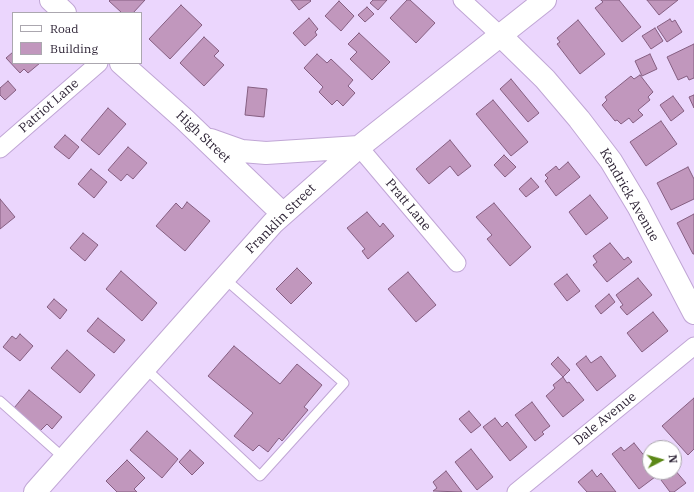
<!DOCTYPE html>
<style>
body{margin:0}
#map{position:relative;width:694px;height:492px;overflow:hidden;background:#ebd6fd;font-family:"IBM Plex Serif",serif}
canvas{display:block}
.legend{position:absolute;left:12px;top:12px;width:130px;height:52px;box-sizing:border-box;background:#fff;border:1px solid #aba7af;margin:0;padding:5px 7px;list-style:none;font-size:12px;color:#2e2436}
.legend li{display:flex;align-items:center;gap:8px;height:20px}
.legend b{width:20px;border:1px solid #aba7af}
.north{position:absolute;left:642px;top:440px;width:40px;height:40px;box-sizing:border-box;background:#fff;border:1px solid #aba7af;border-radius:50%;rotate:84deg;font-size:11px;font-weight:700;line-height:16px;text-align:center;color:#2e2436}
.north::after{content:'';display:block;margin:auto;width:14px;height:18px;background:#5c8817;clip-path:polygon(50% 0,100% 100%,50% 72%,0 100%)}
</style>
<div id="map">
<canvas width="694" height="492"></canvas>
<ul class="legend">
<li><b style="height:5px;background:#fff"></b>Road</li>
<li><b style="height:11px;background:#c197bd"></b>Building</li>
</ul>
<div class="north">N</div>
</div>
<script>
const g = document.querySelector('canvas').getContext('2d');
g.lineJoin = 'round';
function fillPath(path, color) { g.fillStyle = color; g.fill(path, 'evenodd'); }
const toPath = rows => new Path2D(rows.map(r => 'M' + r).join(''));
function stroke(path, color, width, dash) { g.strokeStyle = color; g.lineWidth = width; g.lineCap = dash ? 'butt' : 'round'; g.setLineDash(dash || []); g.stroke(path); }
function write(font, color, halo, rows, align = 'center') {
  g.font = font + ' "IBM Plex Serif",serif'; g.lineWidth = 3.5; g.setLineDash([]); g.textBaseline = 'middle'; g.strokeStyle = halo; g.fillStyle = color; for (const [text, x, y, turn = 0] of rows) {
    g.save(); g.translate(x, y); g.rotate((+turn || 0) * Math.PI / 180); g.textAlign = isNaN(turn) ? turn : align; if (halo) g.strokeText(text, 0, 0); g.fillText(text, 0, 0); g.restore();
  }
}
const building = toPath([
 [110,0,145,0,133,13,122,13,109,1,110,0],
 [291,0,310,0,311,1,299,10,291,0],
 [373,0,387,0,378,10,370,3,373,0],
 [407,0,410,0,435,23,416,43,390,18,407,0],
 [601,0,619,0,641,27,622,42,595,8,603,2,601,0],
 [647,0,678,0,659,15,647,0],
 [339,1,354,16,341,31,325,16,339,1],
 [181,5,202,25,170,59,149,39,181,5],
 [367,7,374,14,365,22,358,15,367,7],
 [309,18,318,29,315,32,317,35,305,46,293,33,309,18],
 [670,19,672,22,675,20,682,32,667,42,657,27,670,19],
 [578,20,605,54,580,74,557,44,560,42,557,38,578,20],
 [655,28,663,41,651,49,642,36,655,28],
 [359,33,390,62,372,80,350,59,357,52,348,44,359,33],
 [204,37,219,51,214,56,224,65,204,86,180,63,204,37],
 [694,44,694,78,689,80,687,76,678,80,667,57,694,44],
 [13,52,13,63,40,63,28,73,24,69,20,73,6,58,13,52],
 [317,54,327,63,331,59,353,80,348,86,355,93,343,106,337,100,332,105,319,92,323,87,304,68,317,54],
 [650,54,657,69,642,76,635,61,650,54],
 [640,75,653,92,648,97,650,100,638,110,643,115,633,123,629,118,621,124,617,120,615,121,602,105,607,100,605,97,631,76,634,79,640,75],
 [511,79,539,113,528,122,500,89,511,79],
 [8,81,16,90,5,100,0,95,0,88,8,81],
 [248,87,267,89,264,117,245,115,248,87],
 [694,95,694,108,689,97,694,95],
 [673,96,684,111,671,121,660,105,673,96],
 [493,100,528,142,511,156,476,114,493,100],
 [108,108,126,124,99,155,81,140,108,108],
 [661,121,677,144,646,166,630,142,661,121],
 [65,135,79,147,69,159,54,147,65,135],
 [450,140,471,166,458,176,450,166,429,184,416,169,450,140],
 [128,147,147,163,133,179,127,174,121,181,108,170,128,147],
 [504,155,516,167,505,177,494,165,504,155],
 [568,162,580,177,556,196,545,181,548,178,545,175,556,166,559,170,568,162],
 [688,167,694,179,694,199,671,210,657,183,688,167],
 [91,169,107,182,94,198,78,184,91,169],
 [531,178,539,187,526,197,519,189,531,178],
 [590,195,608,218,586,235,569,212,590,195],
 [0,199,15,217,0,229,0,199],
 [187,202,210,221,185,251,156,226,176,203,182,209,187,202],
 [494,203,531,247,510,266,487,239,492,235,476,217,494,203],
 [367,212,380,227,383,223,394,236,368,259,362,251,365,249,347,228,367,212],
 [694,214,694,254,693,254,677,223,694,214],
 [83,233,98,245,85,261,70,248,83,233],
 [610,243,624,260,628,257,632,262,607,282,593,265,597,262,593,256,610,243],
 [297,268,312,283,291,304,276,289,297,268],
 [121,271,157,303,142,321,106,289,121,271],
 [408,272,436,305,416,322,388,289,408,272],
 [567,274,580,291,567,301,554,284,567,274],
 [638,278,652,295,627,315,620,307,623,305,616,295,638,278],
 [609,294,615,302,601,314,595,306,609,294],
 [54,299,67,310,60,319,47,307,54,299],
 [653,312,668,331,642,352,627,333,653,312],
 [98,318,125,340,114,353,87,331,98,318],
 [20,334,33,346,20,361,3,347,12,336,16,339,20,334],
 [234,346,280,384,297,364,322,385,304,407,308,410,282,441,279,438,268,452,259,445,253,451,234,436,253,413,208,376,234,346],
 [67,350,95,375,80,393,51,368,67,350],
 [586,356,591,363,601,356,616,376,597,391,576,364,586,356],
 [558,357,570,370,563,377,551,364,558,357],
 [563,377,567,383,569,382,584,400,563,417,546,396,555,388,553,385,563,377],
 [29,390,62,417,52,429,47,424,40,431,14,408,29,390],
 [694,398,694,449,688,455,662,426,694,398],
 [532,402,550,426,542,432,544,434,535,441,515,415,532,402],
 [469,411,481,425,471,433,459,419,469,411],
 [495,418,502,427,507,422,527,447,510,461,483,427,495,418],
 [147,431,178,459,162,478,130,450,147,431],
 [634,443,650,463,650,472,657,472,659,474,639,489,612,454,621,447,624,451,634,443],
 [471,449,493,477,477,490,455,462,471,449],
 [190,450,204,463,192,475,179,462,190,450],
 [127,460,145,478,134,489,137,492,117,492,106,481,127,460],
 [674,469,686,483,674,492,670,492,661,480,670,472,674,472,674,469],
 [592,470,597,477,601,473,616,492,587,492,578,482,592,470],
 [446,471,462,492,433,491,437,488,433,482,446,471]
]);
fillPath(building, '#c197bd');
stroke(building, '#855e81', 1);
const lane = toPath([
 [145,368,260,476,344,383,225,279],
 [0,401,65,459]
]);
const street = toPath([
 [462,0,500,35],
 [359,147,457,263],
 [0,149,99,63],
 [516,492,694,346]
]);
const secondary = toPath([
 [51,0,65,13],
 [500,35,545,79,579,119,611,161,638,206,694,313],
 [121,63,184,119,283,214],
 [211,140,242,151,266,153,359,147],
 [35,492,273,223,359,147,545,0]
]);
stroke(lane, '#c0a6d5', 11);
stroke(street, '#c0a6d5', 19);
stroke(secondary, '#c0a6d5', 24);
stroke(lane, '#fff', 9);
stroke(street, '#fff', 17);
stroke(secondary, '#fff', 22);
write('13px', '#2e2436', '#fff', [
 ["Patriot Lane",49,106,-41],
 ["High Street",203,137,43],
 ["Kendrick Avenue",629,195,60],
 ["Pratt Lane",408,205,50],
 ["Franklin Street",281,219,-45],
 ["Dale Avenue",605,419,-39]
]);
</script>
